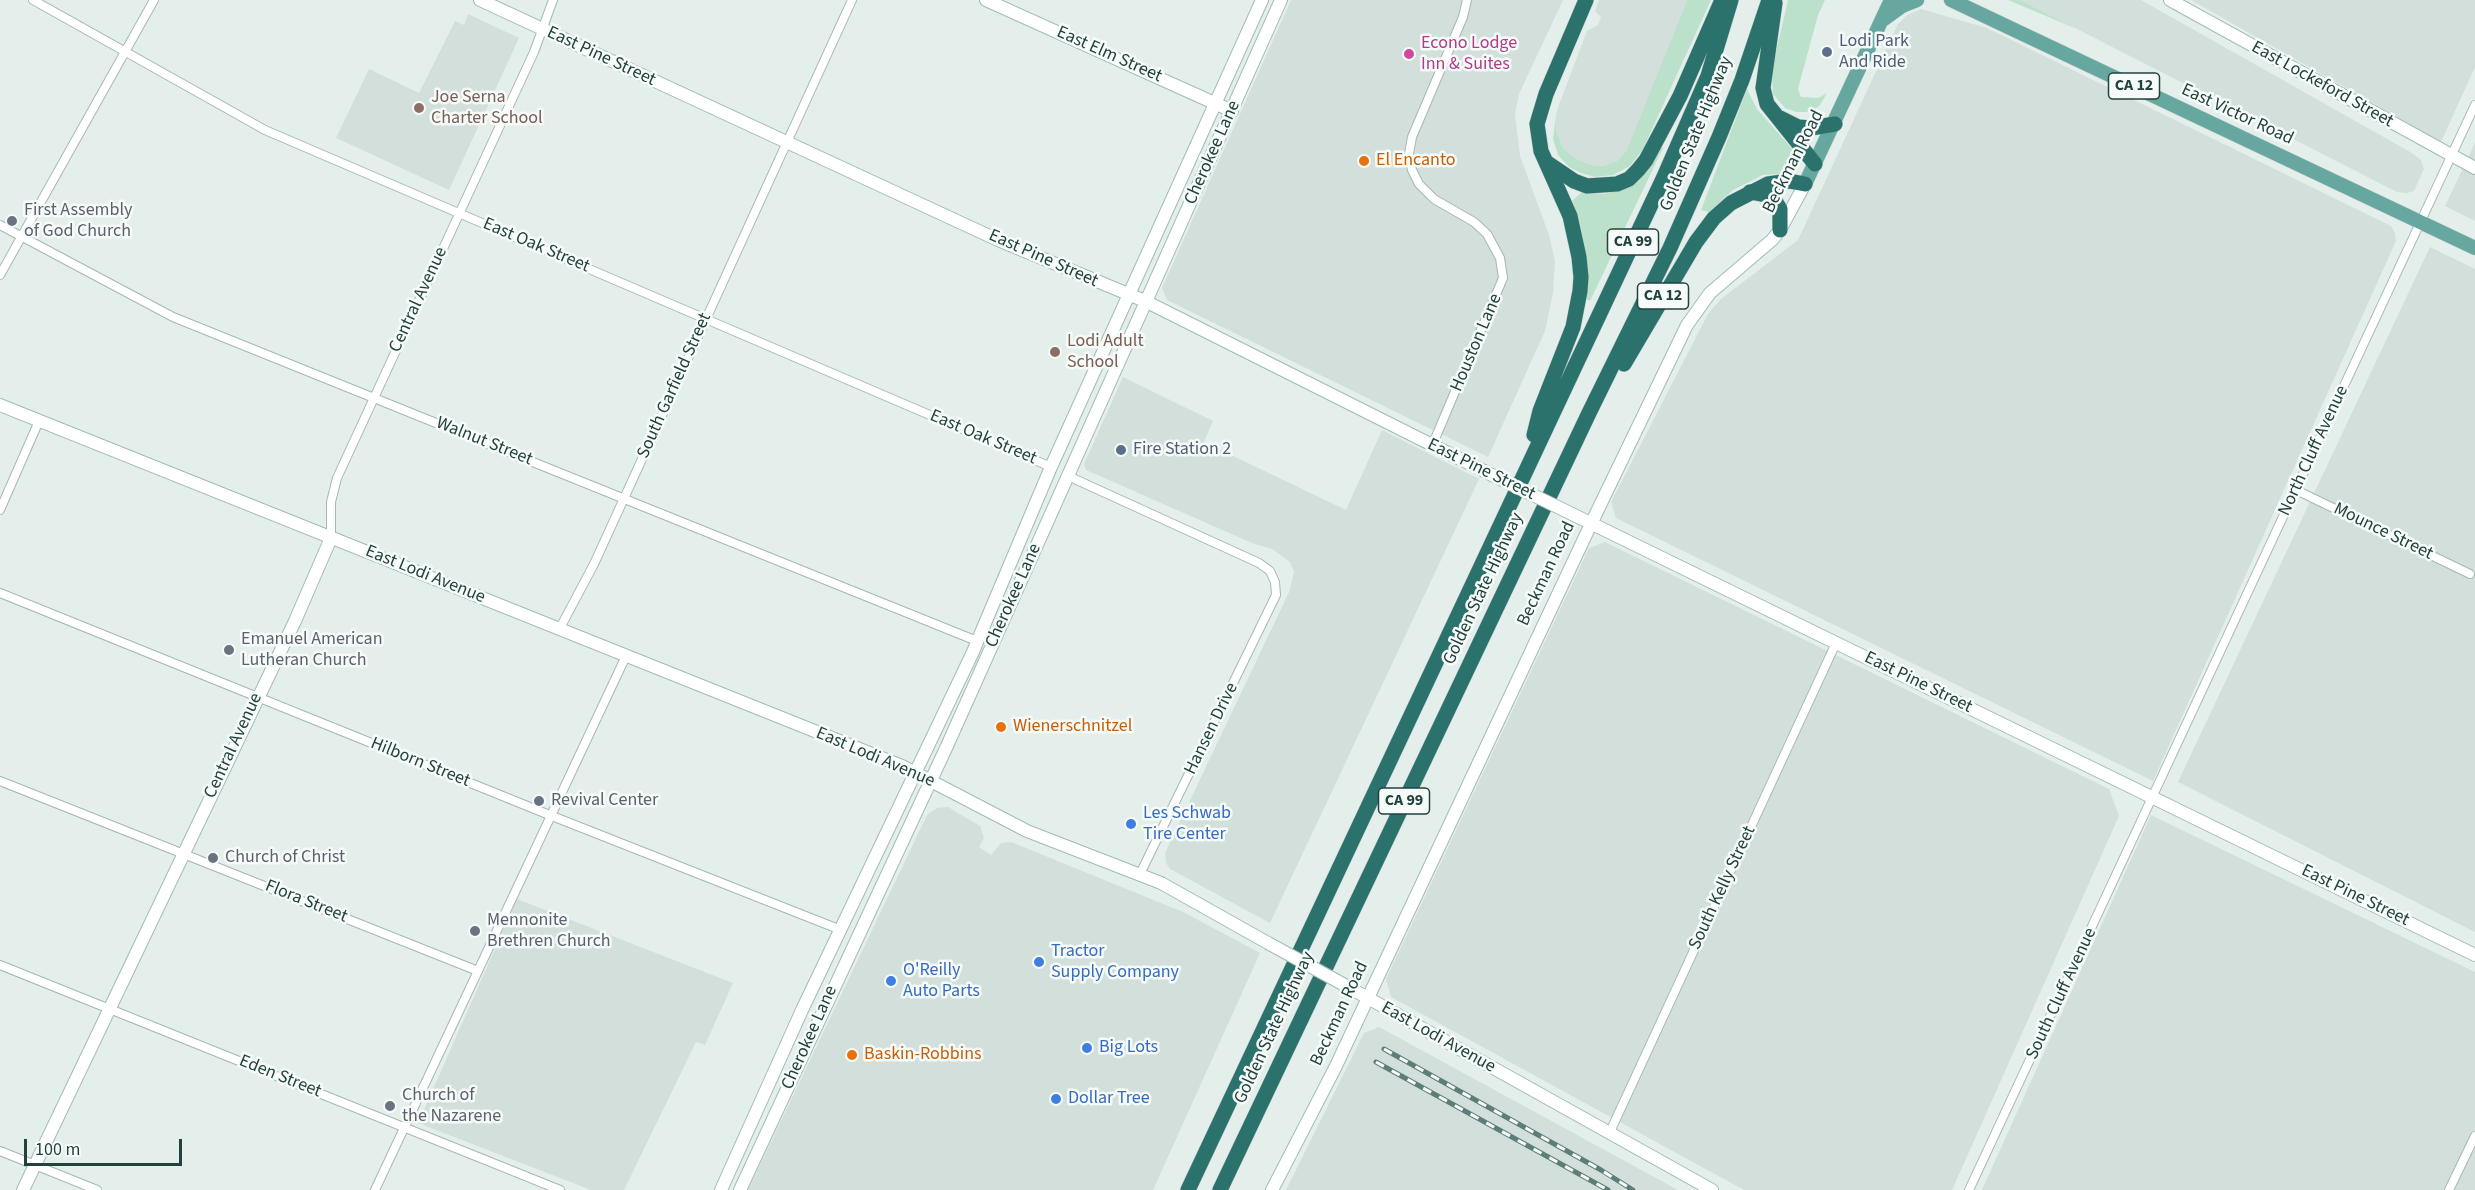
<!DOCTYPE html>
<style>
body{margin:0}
#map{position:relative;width:2475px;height:1190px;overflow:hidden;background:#e4efec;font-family:"Source Sans 3",sans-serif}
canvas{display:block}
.scale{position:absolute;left:24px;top:1139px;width:158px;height:27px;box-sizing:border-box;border:3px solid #22423e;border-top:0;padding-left:8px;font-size:18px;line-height:21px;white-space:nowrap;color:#22423e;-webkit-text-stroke:4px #f6fbf9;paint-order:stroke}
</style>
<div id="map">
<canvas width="2475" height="1190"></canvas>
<div class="scale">100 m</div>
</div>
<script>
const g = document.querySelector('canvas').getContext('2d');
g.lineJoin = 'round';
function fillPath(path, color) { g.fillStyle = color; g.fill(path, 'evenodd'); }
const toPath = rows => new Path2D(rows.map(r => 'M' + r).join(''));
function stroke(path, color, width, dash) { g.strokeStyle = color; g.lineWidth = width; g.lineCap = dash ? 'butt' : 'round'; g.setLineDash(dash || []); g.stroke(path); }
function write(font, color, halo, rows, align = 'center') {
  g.font = font + ' "Source Sans 3",sans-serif'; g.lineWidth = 5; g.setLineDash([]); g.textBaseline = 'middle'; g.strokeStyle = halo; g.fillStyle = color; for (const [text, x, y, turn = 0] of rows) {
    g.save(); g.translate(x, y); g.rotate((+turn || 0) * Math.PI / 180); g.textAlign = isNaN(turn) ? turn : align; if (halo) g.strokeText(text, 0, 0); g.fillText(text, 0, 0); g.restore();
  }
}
fillPath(toPath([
 [1291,0,1563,0,1519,94,1515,114,1520,156,1549,235,1555,261,1553,293,1545,331,1488,457,1167,300,1162,288],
 [1599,0,1687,0,1626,151,1617,161,1605,166,1590,165,1575,158,1563,148,1556,130,1557,110,1587,31,1598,25,1601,17,1595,11],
 [2020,0,2141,0,2412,153,2421,160,2424,169,2414,191,2407,193,2397,192],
 [2191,0,2475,0,2475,67,2441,142],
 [1921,9,1987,28,2391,226,2395,233,2396,241,2153,781,1616,518,1611,502,1708,314,1721,299,1798,240,1898,24,1907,15],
 [468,14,519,38,449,190,336,138,369,69,419,93,455,21,464,25],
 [2475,143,2475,221,2445,206],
 [2430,247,2475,269,2475,932,2178,782],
 [1123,377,1213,421,1204,442,1346,510,1382,430,1479,479,1270,923,1170,869,1166,863,1165,853,1290,590,1294,572,1290,562,1272,549,1252,543,1086,470,1084,464],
 [1605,542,2109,789,2119,816,1952,1190,1744,1190,1391,997,1386,979,1589,548],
 [948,807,980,826,984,838,979,847,991,855,1001,843,1011,842,1183,912,1260,953,1153,1190,748,1190,927,815,937,808],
 [2151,815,2475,972,2475,1190,1982,1190],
 [517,899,733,983,705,1045,696,1042,624,1190,591,1190,418,1123],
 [1379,1027,1678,1190,1286,1190,1364,1033]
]), '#d2dfdb');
fillPath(toPath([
 [1687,0,1711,0,1643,149,1630,166,1613,175,1595,177,1581,173,1569,167,1558,155,1553,139,1557,110,1556,130,1563,148,1575,158,1590,165,1604,166,1617,161,1626,151],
 [1788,0,1825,0,1818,15,1798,89,1801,97,1818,98,1827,93,1820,105,1812,112,1796,112,1785,108,1773,94,1772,69],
 [2008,0,2020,0,2077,29],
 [1747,89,1757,109,1794,151,1797,163,1796,170,1792,173,1763,175,1733,190,1709,212,1701,210],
 [1660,146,1663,148,1590,301,1584,298,1587,262,1581,227,1572,201,1582,192,1604,194,1623,189]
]), '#bce1cb');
const street = toPath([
 [33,0,265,130,1051,467],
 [0,225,173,317,977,641],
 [0,275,154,0],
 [1432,446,1503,278,1500,258,1487,234,1474,222,1434,199,1419,184,1412,170,1409,154,1412,137,1463,17,1467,0],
 [1068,476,1259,563,1270,571,1275,582,1276,595,1140,874],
 [2296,490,2470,574],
 [0,510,39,421],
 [331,538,331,502,337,478,534,52,553,0],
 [0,593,552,816,841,930],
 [560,628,594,564,852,0],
 [0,781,478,971],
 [0,965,560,1190],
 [1609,1134,1836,643],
 [0,1151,97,1190],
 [375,1190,626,656],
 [1969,1190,2475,105],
 [2449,1190,2475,1136]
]);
const secondary = toPath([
 [480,0,998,240,1145,301,1492,475],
 [986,0,1232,111],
 [2170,0,2475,168],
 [0,405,902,766,1027,831,1161,883,1268,943],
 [1572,514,2475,955],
 [1350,988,1712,1190],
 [23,1190,295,621,331,538],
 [721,1190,802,1010,972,654,1051,467,1262,0],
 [740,1190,947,746,1281,0],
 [1272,1190,1335,1068,1591,524,1687,325,1710,293,1772,240,1780,230,1805,184]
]);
const primary = toPath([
 [1951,0,2475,248],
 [1884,19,1902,6,1917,0],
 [1805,184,1891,0]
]);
const highway = toPath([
 [1775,3,1763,88,1767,104,1815,164],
 [1780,118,1798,127,1811,128,1835,124],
 [1546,162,1574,181,1587,186,1617,184,1629,179,1638,170,1646,160,1680,96,1722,0],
 [1750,192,1766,195,1775,201,1780,209,1780,230],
 [1624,364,1696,242,1714,218,1731,203,1768,184,1789,181,1805,184],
 [1534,435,1540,411,1573,327,1580,291,1581,277,1579,257,1570,216,1541,151,1537,124,1546,94,1586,0],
 [1188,1190,1663,179,1708,76,1731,0],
 [1220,1190,1589,413,1670,248,1719,137,1742,80,1769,0]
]);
stroke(street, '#a6b8b4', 10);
stroke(secondary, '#a2bbb6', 14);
stroke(primary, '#c1cac9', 15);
stroke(highway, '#c1cac9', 16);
stroke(street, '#fff', 8);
stroke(secondary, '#fff', 12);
stroke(primary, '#66a79f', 14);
stroke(highway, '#2b716c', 15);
const rail = toPath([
 [1384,1049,1601,1170,1633,1190],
 [1376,1062,1608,1190]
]);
stroke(rail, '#5d7d79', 5);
stroke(rail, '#f6fbf9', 3, [9]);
const secondaryBridge = toPath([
 [1492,475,1572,514],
 [1268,943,1350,988]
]);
stroke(secondaryBridge, '#a2bbb6', 14, []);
stroke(secondaryBridge, '#fff', 12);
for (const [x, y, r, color] of [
 [1827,52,6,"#5c6f8a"],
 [1409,54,6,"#d1479c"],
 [419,108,6,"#8d6e63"],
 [1364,161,6,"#e8710a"],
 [12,221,6,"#6b7280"],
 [1055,352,6,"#8d6e63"],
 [1121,450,6,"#5c6f8a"],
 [229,650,6,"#6b7280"],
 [1001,727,6,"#e8710a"],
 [539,801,6,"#6b7280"],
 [1131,824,6,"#3f7fe0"],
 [213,858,6,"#6b7280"],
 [475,931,6,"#6b7280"],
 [1039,962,6,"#3f7fe0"],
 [891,981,6,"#3f7fe0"],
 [1087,1048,6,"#3f7fe0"],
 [852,1055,6,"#e8710a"],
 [1056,1099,6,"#3f7fe0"],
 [390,1106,6,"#6b7280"]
]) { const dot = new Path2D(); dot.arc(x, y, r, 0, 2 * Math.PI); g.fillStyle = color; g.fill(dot); stroke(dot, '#f6fbf9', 2); }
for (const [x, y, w] of [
 [2134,86,51],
 [1633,242,51],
 [1663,296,51],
 [1404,801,51]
]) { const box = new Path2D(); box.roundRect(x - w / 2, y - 13, w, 26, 4.5); g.fillStyle = '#f6fbf9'; g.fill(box); stroke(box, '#22423e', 1.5); }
write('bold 16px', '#22423e', null, [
 ["CA 12",2134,86],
 ["CA 99",1633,242],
 ["CA 12",1663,296],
 ["CA 99",1404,801]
]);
write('18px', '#4e5e75', '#f6fbf9', [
 ["Lodi Park",1839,42],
 ["And Ride",1839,63],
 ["Fire Station 2",1133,450]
], 'left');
write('18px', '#b23c85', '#f6fbf9', [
 ["Econo Lodge",1421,44],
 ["Inn & Suites",1421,65]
], 'left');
write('18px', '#22423e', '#f6fbf9', [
 ["East Elm Street",1109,55,24],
 ["East Pine Street",601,57,25],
 ["East Lockeford Street",2322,85,29],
 ["East Victor Road",2237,115,25],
 ["Golden State Highway",1697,134,-68],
 ["Cherokee Lane",1213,153,-66],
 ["Beckman Road",1794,162,-63],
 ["East Oak Street",536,246,23],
 ["East Pine Street",1043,259,24],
 ["Central Avenue",419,300,-65],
 ["Houston Lane",1477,343,-67],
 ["South Garfield Street",675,386,-66],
 ["East Oak Street",983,438,23],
 ["Walnut Street",484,442,22],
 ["North Cluff Avenue",2314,451,-65],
 ["East Pine Street",1481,470,26],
 ["Mounce Street",2383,532,26],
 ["Beckman Road",1547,574,-65],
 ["East Lodi Avenue",425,575,22],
 ["Golden State Highway",1484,589,-65],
 ["Cherokee Lane",1014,596,-66],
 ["East Pine Street",1918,683,26],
 ["Hansen Drive",1212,729,-64],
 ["Central Avenue",234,746,-65],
 ["East Lodi Avenue",875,758,23],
 ["Hilborn Street",420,763,22],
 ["South Kelly Street",1723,888,-65],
 ["East Pine Street",2355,896,26],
 ["Flora Street",306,902,22],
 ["South Cluff Avenue",2062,994,-65],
 ["Beckman Road",1340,1014,-65],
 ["Golden State Highway",1275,1028,-65],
 ["Cherokee Lane",810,1038,-66],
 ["East Lodi Avenue",1438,1038,29],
 ["Eden Street",280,1077,22]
]);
write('18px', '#785e54', '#f6fbf9', [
 ["Joe Serna",431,98],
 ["Charter School",431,119],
 ["Lodi Adult",1067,342],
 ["School",1067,363]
], 'left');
write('18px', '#c56008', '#f6fbf9', [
 ["El Encanto",1376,161],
 ["Wienerschnitzel",1013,727],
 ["Baskin-Robbins",864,1055]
], 'left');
write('18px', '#5b616d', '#f6fbf9', [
 ["First Assembly",24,211],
 ["of God Church",24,232],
 ["Emanuel American",241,640],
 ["Lutheran Church",241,661],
 ["Revival Center",551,801],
 ["Church of Christ",225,858],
 ["Mennonite",487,921],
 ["Brethren Church",487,942],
 ["Church of",402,1096],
 ["the Nazarene",402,1117]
], 'left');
write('18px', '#366cbe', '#f6fbf9', [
 ["Les Schwab",1143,814],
 ["Tire Center",1143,835],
 ["Tractor",1051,952],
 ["Supply Company",1051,973],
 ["O'Reilly",903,971],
 ["Auto Parts",903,992],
 ["Big Lots",1099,1048],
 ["Dollar Tree",1068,1099]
], 'left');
</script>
